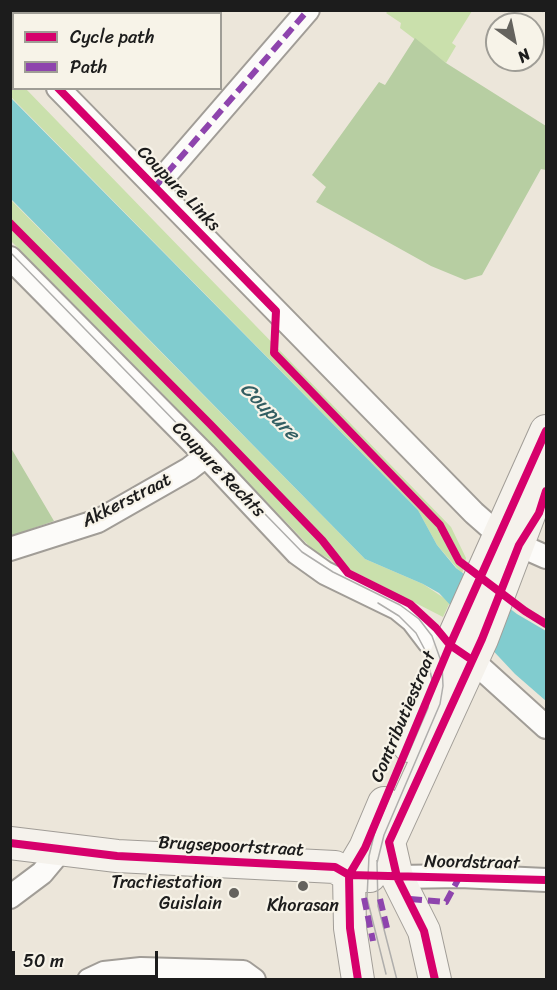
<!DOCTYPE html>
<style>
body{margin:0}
#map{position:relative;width:557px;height:990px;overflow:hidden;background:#ece6da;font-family:Sriracha,sans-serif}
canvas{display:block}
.frame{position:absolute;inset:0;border:12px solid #1c1c1c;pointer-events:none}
.legend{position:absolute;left:12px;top:12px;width:210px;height:78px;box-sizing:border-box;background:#f7f3e8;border:2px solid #9f9d96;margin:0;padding:8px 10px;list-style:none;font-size:18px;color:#1c1c1c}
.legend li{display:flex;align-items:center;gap:12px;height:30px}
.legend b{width:30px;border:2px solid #9f9d96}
.north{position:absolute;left:485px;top:12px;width:60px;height:60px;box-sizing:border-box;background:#f7f3e8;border:2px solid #9f9d96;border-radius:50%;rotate:147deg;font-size:16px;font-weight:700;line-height:24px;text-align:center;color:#1c1c1c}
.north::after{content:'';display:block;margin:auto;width:21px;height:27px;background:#65635e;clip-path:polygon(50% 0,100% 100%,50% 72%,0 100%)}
.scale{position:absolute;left:12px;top:951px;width:146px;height:27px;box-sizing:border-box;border:3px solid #1c1c1c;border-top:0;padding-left:8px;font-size:18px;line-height:21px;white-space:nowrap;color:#1c1c1c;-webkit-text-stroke:4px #f7f3e8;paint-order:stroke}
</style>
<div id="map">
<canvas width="557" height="990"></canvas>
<div class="frame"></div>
<ul class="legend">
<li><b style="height:8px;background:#d6006c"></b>Cycle path</li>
<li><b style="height:8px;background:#8e44ad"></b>Path</li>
</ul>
<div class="north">N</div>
<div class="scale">50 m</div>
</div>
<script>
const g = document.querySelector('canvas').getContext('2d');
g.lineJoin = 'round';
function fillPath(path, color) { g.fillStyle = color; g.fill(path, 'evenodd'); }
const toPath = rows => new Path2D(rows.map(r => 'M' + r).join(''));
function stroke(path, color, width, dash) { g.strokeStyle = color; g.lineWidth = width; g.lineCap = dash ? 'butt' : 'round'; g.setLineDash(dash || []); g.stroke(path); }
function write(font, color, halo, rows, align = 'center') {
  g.font = font + ' Sriracha,sans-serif'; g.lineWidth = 4.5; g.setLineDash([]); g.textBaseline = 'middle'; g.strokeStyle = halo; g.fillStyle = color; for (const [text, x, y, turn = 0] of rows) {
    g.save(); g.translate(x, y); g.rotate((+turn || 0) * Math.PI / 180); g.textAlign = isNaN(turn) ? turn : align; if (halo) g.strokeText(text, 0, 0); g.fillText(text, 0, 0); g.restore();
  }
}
fillPath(toPath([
 [10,11,11,10,220,11,217,14,14,14,13,16]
]), '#f2dad0');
fillPath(toPath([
 [389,10,472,11,452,43,456,46,446,63,400,28,401,23,386,13],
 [10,73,13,76,14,88,26,89,451,527,466,558,462,574,437,545,418,510,11,97],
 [10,199,365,559,423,584,450,602,443,617,314,551,160,391,11,241]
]), '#cae0ac');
fillPath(toPath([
 [415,38,446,63,546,126,546,170,541,169,482,275,465,280,431,266,316,202,326,187,312,175,379,82,385,85],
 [11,448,54,521,11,536,10,536]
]), '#b7cea2');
fillPath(toPath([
 [10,97,418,510,437,545,456,568,517,614,546,631,546,701,515,674,439,593,423,584,365,559,11,199]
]), '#81cccf');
const street = toPath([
 [10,40,14,43],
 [58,88,474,513,499,535],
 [155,187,308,10],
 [10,258,206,456,297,553,325,573,397,608,413,621,429,642,450,645],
 [519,545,546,557],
 [10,549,98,521,189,469,206,456],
 [472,660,546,727],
 [397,877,460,876,546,880],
 [10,897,42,873,62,849],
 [89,980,104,973,141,969,243,972,254,980]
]);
const secondary = toPath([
 [409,746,450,645,546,431],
 [10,843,117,856,335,867,349,875,370,876],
 [349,875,365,848,384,803],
 [349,875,350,928,358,980],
 [435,980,424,931,397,877,389,842,482,639,546,470]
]);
stroke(street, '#a19d97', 26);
stroke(secondary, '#a19d97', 34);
stroke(toPath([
 [543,10,546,13]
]), '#c7c7c4', 4, [1.5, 4.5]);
stroke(street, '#fcfbf9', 22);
stroke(secondary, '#f5f2ec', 32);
stroke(toPath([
 [10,252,302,552,333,572,400,605,419,619,432,636,442,664,443,686,440,704,384,835,377,863,378,906,397,980],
 [378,603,399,616,416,633,426,652,432,680,428,708,375,831,369,856,367,898,386,974]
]), '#afaeac', 1.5);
stroke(toPath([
 [155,187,308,10],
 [364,898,373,941],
 [380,899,387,928],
 [410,899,446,902,460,876]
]), '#8e44ad', 6, [12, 6]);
stroke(toPath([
 [58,88,276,311,274,353,440,525,459,561,525,611,546,624],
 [10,223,210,424,322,540,348,573,410,604,436,628,450,645,472,660],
 [10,843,117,856,335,867,349,875,546,880],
 [349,875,365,848,450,645,546,431],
 [349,875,350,928,358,980],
 [435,980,424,931,397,877,389,842,482,639,519,545,539,513,546,491]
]), '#d6006c', 8);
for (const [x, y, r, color] of [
 [303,886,6,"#65635e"],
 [234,893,6,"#65635e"]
]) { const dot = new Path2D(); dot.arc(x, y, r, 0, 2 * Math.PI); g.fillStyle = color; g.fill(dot); stroke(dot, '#f7f3e8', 2); }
write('18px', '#1c1c1c', '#f7f3e8', [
 ["Coupure Links",178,189,46],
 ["Coupure Rechts",218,470,46],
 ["Akkerstraat",127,501,-27],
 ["Contributiestraat",404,717,-67],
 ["Brugsepoortstraat",231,847,3],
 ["Noordstraat",472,863,1]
]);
write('18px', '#1c1c1c', '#f7f3e8', [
 ["Tractiestation",222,883],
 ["Guislain",222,904],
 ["Khorasan",303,906,"center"]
], 'right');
write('italic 20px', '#325e62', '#f7f3e8', [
 ["Coupure",269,412,45]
]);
</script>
